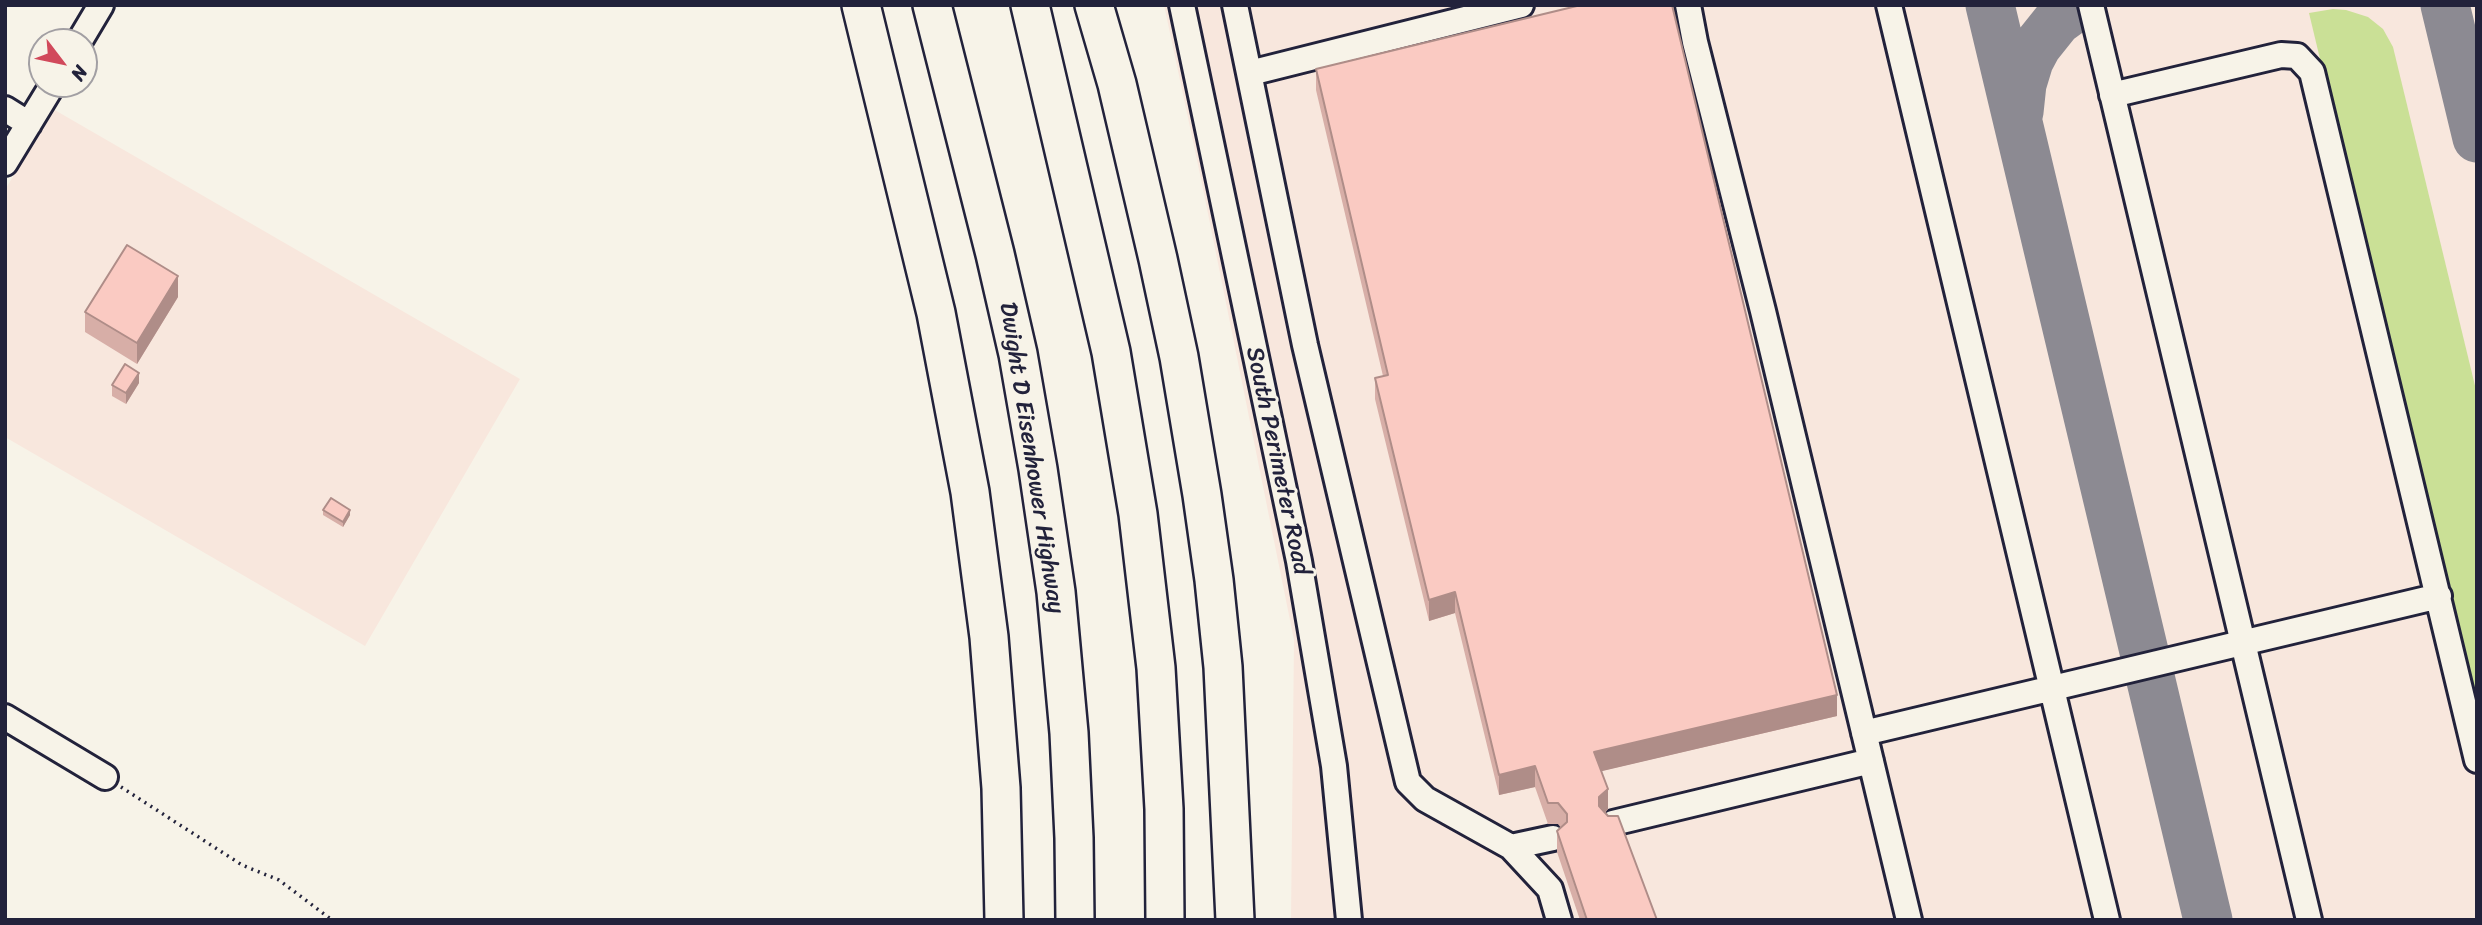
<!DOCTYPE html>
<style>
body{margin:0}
#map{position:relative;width:2482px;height:925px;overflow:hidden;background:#f7f3e8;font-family:Sriracha,sans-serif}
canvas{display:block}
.frame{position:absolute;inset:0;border:7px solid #22223b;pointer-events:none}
.north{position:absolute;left:28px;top:28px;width:70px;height:70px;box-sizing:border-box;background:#f7f3e8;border:2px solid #a29fa3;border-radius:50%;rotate:122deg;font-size:19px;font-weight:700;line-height:28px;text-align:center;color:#22223b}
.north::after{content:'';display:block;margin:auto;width:24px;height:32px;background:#d1495b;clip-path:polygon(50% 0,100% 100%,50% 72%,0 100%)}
</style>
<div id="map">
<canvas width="2482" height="925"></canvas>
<div class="frame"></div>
<div class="north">N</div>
</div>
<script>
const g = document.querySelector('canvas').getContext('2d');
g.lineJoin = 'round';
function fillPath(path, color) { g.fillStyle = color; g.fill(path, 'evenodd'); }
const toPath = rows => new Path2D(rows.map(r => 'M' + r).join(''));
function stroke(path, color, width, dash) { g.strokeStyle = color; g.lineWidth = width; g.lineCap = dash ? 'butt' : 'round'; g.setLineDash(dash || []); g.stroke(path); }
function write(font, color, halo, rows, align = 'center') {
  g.font = font + ' Sriracha,sans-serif'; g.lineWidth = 6; g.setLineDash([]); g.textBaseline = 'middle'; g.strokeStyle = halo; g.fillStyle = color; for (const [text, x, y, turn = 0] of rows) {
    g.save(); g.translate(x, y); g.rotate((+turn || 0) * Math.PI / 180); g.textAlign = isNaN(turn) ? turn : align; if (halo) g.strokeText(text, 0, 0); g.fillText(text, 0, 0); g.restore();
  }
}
fillPath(toPath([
 [1164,5,2477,5,2477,920,1291,920,1294,640,1201,179],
 [53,109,520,379,365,646,5,437,5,190]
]), '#f8e7dd');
fillPath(toPath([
 [2333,9,2346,10,2368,17,2383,29,2393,47,2477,394,2477,714,2309,13]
]), '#cae096');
stroke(toPath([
 [1990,5,2208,920],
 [2445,5,2477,138],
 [2019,112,2022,84,2029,61,2037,46,2057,21,2079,5]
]), '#8c8a92', 49);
const minor = toPath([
 [1182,5,1299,561,1334,766,1349,920],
 [1235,5,1305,345,1408,782,1425,799,1511,847,1550,889,1559,920],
 [1688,5,1695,42,1763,311,1909,920],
 [1889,5,2107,920],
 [2091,5,2309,920],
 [79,42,101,5],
 [1250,73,1521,5],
 [2112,95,2281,55,2297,56,2312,72,2477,760],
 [5,109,29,124],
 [5,163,53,84],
 [5,717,105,777],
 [1864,733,2439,596],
 [1613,823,1871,761],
 [1511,847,1553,838]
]);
const highway = toPath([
 [861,5,936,313,970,492,989,637,997,738,1001,788,1004,920],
 [932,5,995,254,1018,354,1038,469,1056,592,1069,733,1074,838,1075,920],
 [1030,5,1111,352,1138,514,1156,668,1164,809,1165,920],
 [1094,5,1117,84,1158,259,1179,357,1202,495,1214,580,1223,667,1235,920]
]);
stroke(minor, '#22223b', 30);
stroke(highway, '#22223b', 42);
stroke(toPath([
 [121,787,242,865,279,880,332,920]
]), '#22223b', 3.5, [2, 5]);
stroke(minor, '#f7f3e8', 24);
stroke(highway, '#f7f3e8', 37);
fillPath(toPath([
 [1316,69,1837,716,1601,771,1608,809,1605,813,1657,920,1580,920,1557,852,1557,831,1561,828,1558,824,1548,824,1535,787,1499,795,1455,613,1429,621,1375,399,1375,378,1383,376,1316,90],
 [178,297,137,364,85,332,85,312],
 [139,383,126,404,112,396,112,385],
 [323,510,350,515,343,527,323,515]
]), '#d7aea7');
fillPath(toPath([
 [178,276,178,297,137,364,137,343],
 [139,373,139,383,126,404,126,393],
 [350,510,350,515,343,527,343,522],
 [1455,592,1455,613,1429,621,1429,600],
 [1837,695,1837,716,1594,773,1594,752],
 [1535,766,1535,787,1499,795,1499,775],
 [1608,789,1608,809,1599,818,1599,797]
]), '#af8d88');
const building = toPath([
 [1581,5,1672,5,1837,695,1594,752,1608,789,1599,797,1599,806,1608,816,1618,816,1657,920,1587,920,1557,831,1567,822,1567,814,1558,803,1548,803,1535,766,1499,775,1455,592,1429,600,1375,378,1388,375,1316,69,1581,5],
 [127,245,178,276,137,343,85,312,127,245],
 [125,364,139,373,126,393,112,385,125,364],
 [331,498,350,510,343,522,323,510,331,498]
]);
fillPath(building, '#facac2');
stroke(building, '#af8d88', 2);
write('24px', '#22223b', '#f7f3e8', [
 ["Dwight D Eisenhower Highway",1031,458,81],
 ["South Perimeter Road",1277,461,78]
]);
</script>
